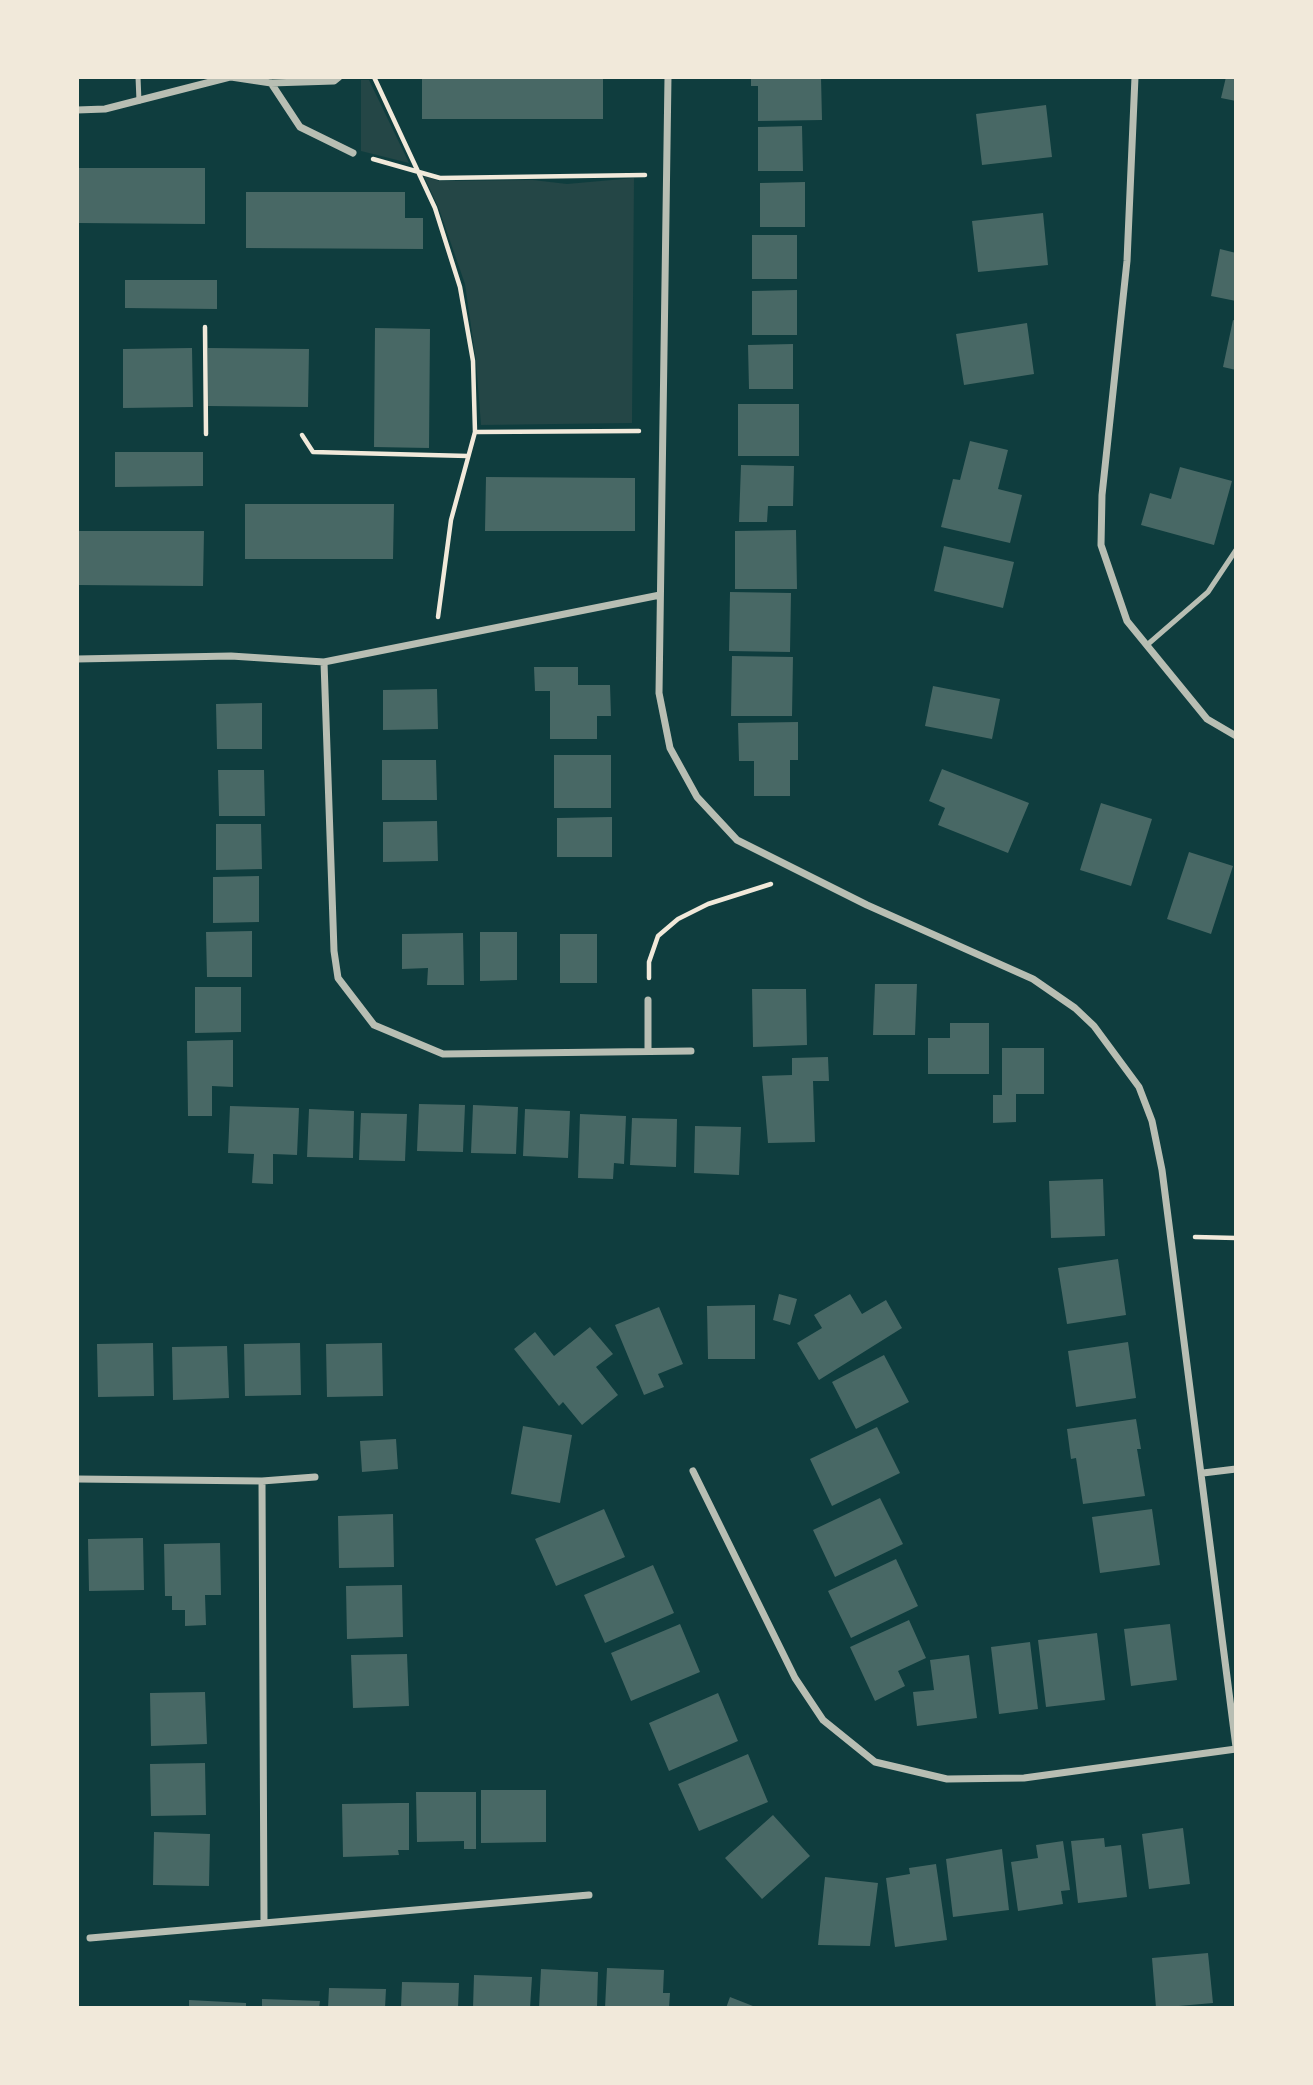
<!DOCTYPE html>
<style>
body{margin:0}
#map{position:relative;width:1313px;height:2085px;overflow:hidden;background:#0f3d3e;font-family:Roboto,sans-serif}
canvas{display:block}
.frame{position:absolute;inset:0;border:79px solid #f1e9da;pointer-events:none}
</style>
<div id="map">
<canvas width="1313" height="2085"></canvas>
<div class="frame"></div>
</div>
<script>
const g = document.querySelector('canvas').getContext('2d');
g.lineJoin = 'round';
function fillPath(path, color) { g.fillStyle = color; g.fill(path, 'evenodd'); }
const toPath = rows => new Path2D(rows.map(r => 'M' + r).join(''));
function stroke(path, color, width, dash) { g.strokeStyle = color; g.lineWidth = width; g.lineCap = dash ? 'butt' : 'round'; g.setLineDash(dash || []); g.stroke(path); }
fillPath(toPath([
 [361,80,369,80,409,163,361,151],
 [424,176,439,181,533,180,567,184,634,178,632,423,481,425,476,361,465,284,439,209]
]), '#244646');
fillPath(toPath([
 [422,77,603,77,603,119,422,119],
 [751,77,821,77,822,120,758,121,758,86,751,86],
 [1226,77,1236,77,1236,101,1221,98],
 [1046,105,1052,157,982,165,976,114],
 [802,126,803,171,758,171,758,127],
 [77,168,205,168,205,224,77,223],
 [805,182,805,227,760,227,760,183],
 [246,192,405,192,405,218,423,218,423,249,246,248],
 [1043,213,1048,265,978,272,972,221],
 [752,235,797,235,797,279,752,279],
 [1220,249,1236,253,1236,301,1211,296],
 [125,280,217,280,217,309,125,308],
 [797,290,797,335,752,335,752,291],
 [1233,320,1236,321,1236,370,1223,367],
 [1027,323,1034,374,964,385,956,334],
 [375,328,430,329,429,448,374,447],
 [793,344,793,389,749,389,748,345],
 [192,348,193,407,123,408,123,349],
 [208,348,309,349,308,407,208,406],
 [738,404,799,404,799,456,738,456],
 [970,441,1008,450,998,489,1022,495,1010,543,941,527,953,479,960,480],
 [115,452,203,452,203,486,115,487],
 [741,465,794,466,793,506,768,506,767,522,739,522],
 [1180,467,1232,481,1214,545,1141,525,1150,493,1171,499],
 [486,477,635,478,635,531,485,531],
 [245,504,394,504,393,559,245,559],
 [796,530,797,589,735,589,735,531],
 [77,531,204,531,203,586,77,585],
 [944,546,1014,562,1003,608,934,591],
 [730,592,791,593,790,652,729,651],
 [732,656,793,657,792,716,731,716],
 [534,667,578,667,578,685,610,685,611,716,597,716,597,739,550,739,550,691,535,691],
 [933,686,1000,699,992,739,925,726],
 [437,689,438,729,383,730,383,690],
 [262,703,262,749,217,749,216,704],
 [798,722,798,760,790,760,790,796,754,796,754,761,739,761,738,723],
 [554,755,611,755,611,808,554,808],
 [382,760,436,760,437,800,382,800],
 [942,769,1029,803,1008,853,938,825,945,808,929,801],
 [218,770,264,770,265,816,219,816],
 [1101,803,1152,819,1131,886,1080,870],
 [612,817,612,857,557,857,557,818],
 [437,821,438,861,383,862,383,822],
 [216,824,261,824,262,869,216,870],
 [1189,852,1233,866,1211,934,1167,919],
 [259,876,259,922,213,923,213,877],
 [252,931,252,977,207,977,206,932],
 [480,932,517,932,517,980,480,981],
 [463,933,464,985,427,985,428,968,402,969,402,934],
 [560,934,597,934,597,983,560,983],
 [875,984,917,984,915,1035,873,1035],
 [195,987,241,987,241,1032,195,1033],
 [752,989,806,989,807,1045,753,1047],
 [950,1023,989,1023,989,1074,928,1074,928,1038,950,1038],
 [233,1040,233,1087,212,1086,212,1116,188,1116,187,1041],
 [1002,1048,1044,1048,1044,1094,1016,1094,1016,1122,993,1123,993,1095,1002,1095],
 [828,1057,829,1081,813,1081,815,1142,768,1143,762,1076,792,1075,792,1058],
 [419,1104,465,1105,463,1152,417,1151],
 [473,1105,518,1107,516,1154,471,1153],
 [230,1106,299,1108,297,1155,273,1154,273,1184,252,1183,254,1154,228,1153],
 [309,1109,354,1111,353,1158,307,1157],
 [525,1109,570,1111,568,1158,523,1156],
 [361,1113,407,1114,405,1161,359,1160],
 [580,1114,626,1116,624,1164,614,1163,613,1179,578,1178],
 [632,1118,677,1119,676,1167,630,1165],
 [695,1126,741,1127,739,1175,694,1173],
 [1103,1179,1105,1236,1051,1238,1049,1181],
 [1118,1259,1126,1315,1067,1324,1058,1268],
 [779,1294,797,1299,790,1325,773,1320],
 [850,1294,862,1314,886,1300,902,1328,819,1380,797,1343,822,1328,814,1315],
 [755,1305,755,1359,708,1359,707,1306],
 [659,1307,683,1364,658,1374,664,1387,644,1395,615,1325],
 [590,1327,613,1354,596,1367,618,1395,582,1425,563,1402,559,1406,514,1349,535,1332,554,1356],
 [1128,1342,1136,1398,1076,1407,1068,1351],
 [153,1343,154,1396,98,1397,97,1344],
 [300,1343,301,1395,245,1396,244,1344],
 [382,1343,383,1396,327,1397,326,1344],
 [227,1346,229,1398,173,1400,172,1347],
 [884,1355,909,1402,856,1429,832,1382],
 [1136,1419,1141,1449,1137,1449,1145,1496,1083,1504,1076,1458,1071,1459,1067,1429],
 [523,1426,572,1435,560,1503,511,1494],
 [877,1427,900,1473,832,1506,810,1459],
 [396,1439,398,1469,362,1472,360,1441],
 [880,1498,903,1544,835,1577,813,1530],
 [604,1509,625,1557,556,1586,535,1539],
 [1152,1509,1160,1565,1100,1573,1092,1517],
 [393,1514,394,1567,339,1568,338,1516],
 [143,1538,144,1590,89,1591,88,1539],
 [220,1543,221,1595,205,1595,206,1625,185,1626,185,1610,172,1610,172,1596,165,1596,164,1544],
 [896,1559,918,1606,851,1638,828,1591],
 [653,1565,674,1613,605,1643,584,1595],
 [402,1585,403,1637,347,1639,346,1586],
 [909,1620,926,1658,898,1671,905,1686,875,1701,850,1647],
 [680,1624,700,1672,631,1701,611,1653],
 [1170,1624,1177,1680,1131,1686,1124,1629],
 [1097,1633,1105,1700,1046,1707,1038,1640],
 [1030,1642,1038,1709,999,1714,991,1647],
 [407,1654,409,1706,353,1708,351,1655],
 [969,1655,977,1718,917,1726,913,1692,934,1690,930,1660],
 [205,1692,207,1744,151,1746,150,1693],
 [718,1693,738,1741,669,1771,649,1723],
 [748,1754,768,1802,699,1831,678,1784],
 [205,1763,206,1815,151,1816,150,1764],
 [481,1790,546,1790,546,1842,481,1843],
 [416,1792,476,1792,476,1849,464,1849,464,1841,417,1842],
 [398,1803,409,1803,409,1850,398,1850,399,1855,343,1857,342,1804],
 [773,1815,810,1856,762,1899,725,1858],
 [1183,1828,1190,1884,1149,1889,1142,1834],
 [154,1832,210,1834,209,1886,153,1885],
 [1104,1838,1105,1847,1121,1845,1127,1897,1078,1903,1071,1841],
 [1063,1841,1070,1890,1061,1891,1063,1904,1018,1911,1011,1862,1038,1858,1036,1845],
 [1002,1849,1009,1910,953,1917,946,1859],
 [936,1864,947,1940,895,1947,886,1878,910,1874,909,1868],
 [825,1877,878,1883,870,1946,818,1945],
 [1208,1953,1213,2003,1156,2008,1152,1958],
 [607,1968,664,1970,663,1993,670,1993,669,2008,605,2008],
 [541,1969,598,1972,597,2008,539,2008],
 [474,1975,532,1977,530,2008,473,2008],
 [402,1982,459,1983,458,2008,401,2008],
 [329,1988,386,1989,385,2008,328,2008],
 [730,1997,758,2008,726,2008],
 [262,1999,320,2001,319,2008,262,2008],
 [189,2000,246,2003,246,2008,189,2008]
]), '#486865');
stroke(toPath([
 [374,77,435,208,460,287,473,361,475,432,451,520,438,617],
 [373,159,440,178,645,175],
 [205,327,206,434],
 [475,432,639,431],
 [302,435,313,452,468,456],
 [649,978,649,962,658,936,678,919,708,904,771,884],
 [1195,1237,1236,1238]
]), '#f1e9da', 4.5);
stroke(toPath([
 [138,77,139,101],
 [1147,645,1208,592,1236,550]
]), '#b8beb3', 5);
stroke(toPath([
 [231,77,271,83,334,81,339,77],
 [668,77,659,693,670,748,697,797,737,840,867,905,1033,979,1075,1008,1094,1026,1139,1087,1152,1121,1162,1170,1236,1747],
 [1135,77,1127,261,1102,495,1101,545,1127,621,1207,719,1236,736],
 [271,83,300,127,353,153],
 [77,110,105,109,230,77],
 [77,659,231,656,324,662,660,595],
 [324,662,334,951,338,978,374,1025,443,1054,691,1051],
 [648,1000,648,1051],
 [693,1471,795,1678,823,1720,875,1762,947,1779,1024,1778,1236,1749],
 [1203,1473,1236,1469],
 [77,1479,262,1481,315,1477],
 [262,1481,264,1923],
 [90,1938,589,1895]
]), '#b8beb3', 7);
</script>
